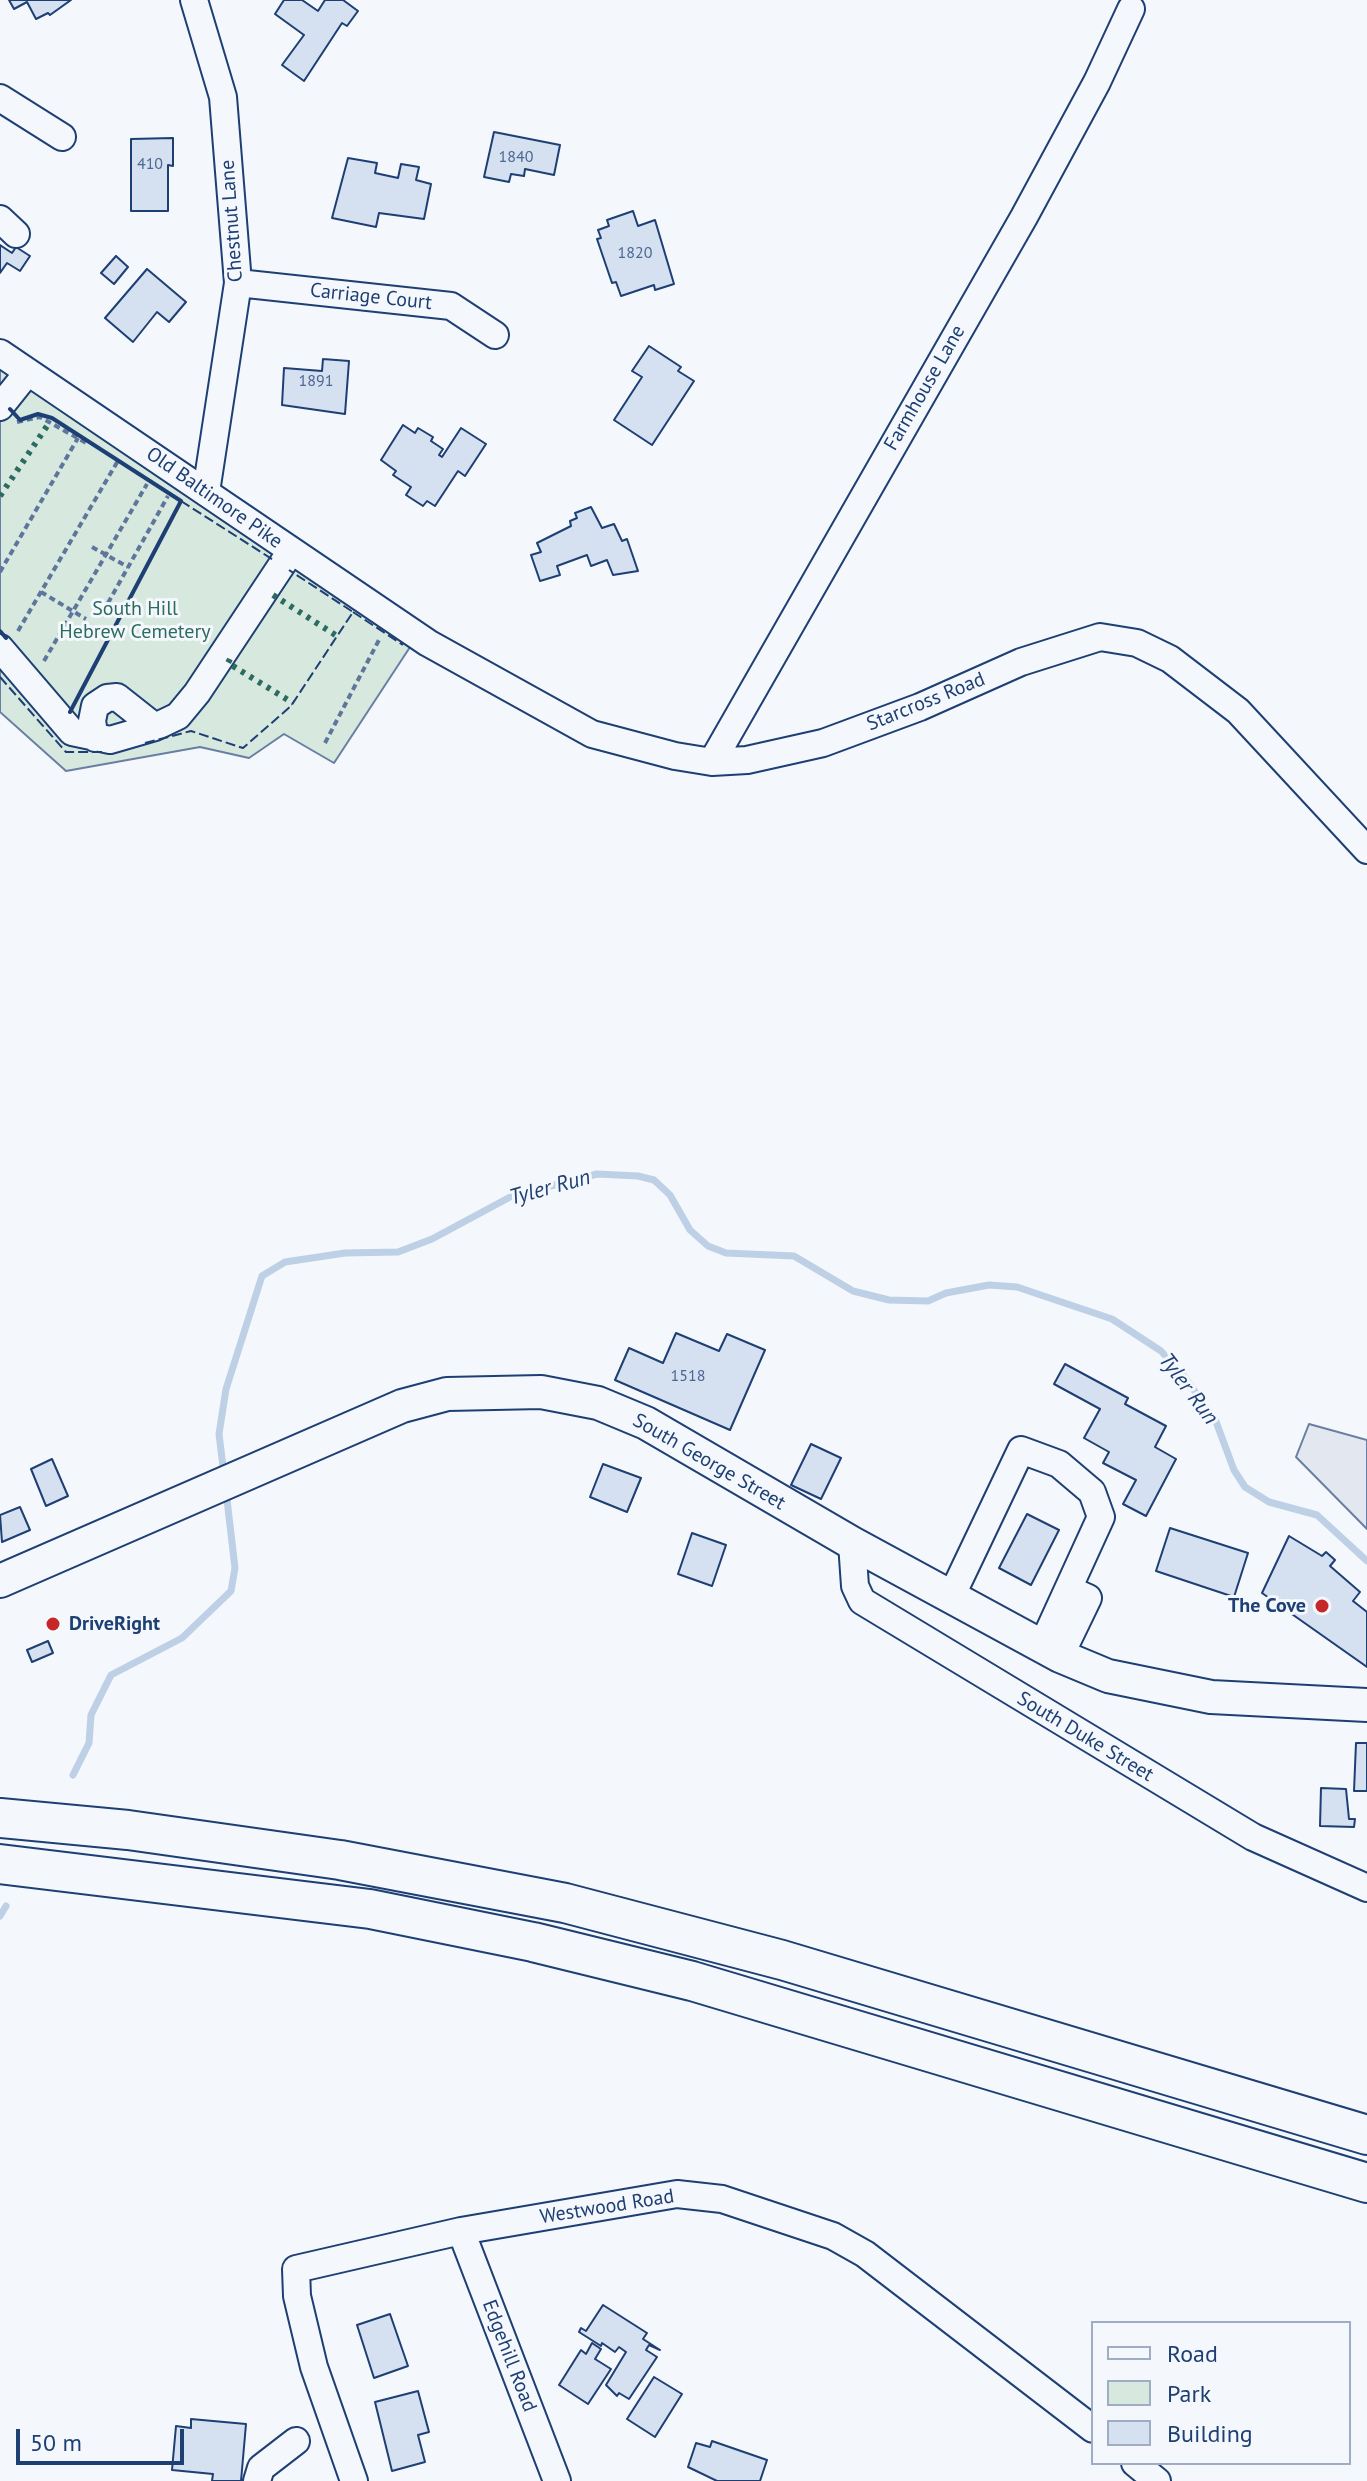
<!DOCTYPE html>
<style>
body{margin:0}
#map{position:relative;width:1367px;height:2481px;overflow:hidden;background:#f4f7fb;font-family:"PT Sans",sans-serif}
canvas{display:block}
.legend{position:absolute;left:1091px;top:2321px;width:260px;height:144px;box-sizing:border-box;background:#f4f7fb;border:2px solid #9eadc5;margin:0;padding:10px 14px;list-style:none;font-size:24px;color:#1d3f73}
.legend li{display:flex;align-items:center;gap:16px;height:40px}
.legend b{width:40px;border:2px solid #9eadc5}
.scale{position:absolute;left:16px;top:2429px;width:168px;height:36px;box-sizing:border-box;border:4px solid #1d3f73;border-top:0;padding-left:10px;font-size:24px;line-height:28px;white-space:nowrap;color:#1d3f73;-webkit-text-stroke:6px #f4f7fb;paint-order:stroke}
</style>
<div id="map">
<canvas width="1367" height="2481"></canvas>
<ul class="legend">
<li><b style="height:10px;background:#f4f7fb"></b>Road</li>
<li><b style="height:22px;background:#d7e8df"></b>Park</li>
<li><b style="height:22px;background:#d5e0f0"></b>Building</li>
</ul>
<div class="scale">50 m</div>
</div>
<script>
const g = document.querySelector('canvas').getContext('2d');
g.lineJoin = 'round';
function fillPath(path, color) { g.fillStyle = color; g.fill(path, 'evenodd'); }
const toPath = rows => new Path2D(rows.map(r => 'M' + r).join(''));
function stroke(path, color, width, dash) { g.strokeStyle = color; g.lineWidth = width; g.lineCap = dash ? 'butt' : 'round'; g.setLineDash(dash || []); g.stroke(path); }
function write(font, color, halo, rows, align = 'center') {
  g.font = font + ' "PT Sans",sans-serif'; g.lineWidth = 6; g.setLineDash([]); g.textBaseline = 'middle'; g.strokeStyle = halo; g.fillStyle = color; for (const [text, x, y, turn = 0] of rows) {
    g.save(); g.translate(x, y); g.rotate((+turn || 0) * Math.PI / 180); g.textAlign = isNaN(turn) ? turn : align; if (halo) g.strokeText(text, 0, 0); g.fillText(text, 0, 0); g.restore();
  }
}
const green = toPath([
 [0,366,414,641,334,763,284,734,249,758,200,747,66,771,0,712,0,366]
]);
fillPath(green, '#d7e8df');
stroke(green, '#687fa3', 2);
const parking = toPath([
 [1309,1424,1367,1440,1367,1529,1296,1457,1309,1424]
]);
fillPath(parking, '#e3e8f0');
stroke(parking, '#687fa3', 2);
stroke(toPath([
 [224,1475,219,1434,226,1389,262,1276,285,1262,345,1253,398,1252,432,1239,512,1196,597,1174,638,1176,654,1180,670,1195,690,1230,708,1246,726,1253,794,1256,853,1291,889,1300,928,1301,946,1293,989,1285,1017,1287,1112,1319,1161,1351,1183,1375,1215,1419,1234,1470,1245,1487,1269,1502,1317,1515,1367,1561],
 [73,1775,89,1743,91,1715,111,1675,182,1638,231,1591,235,1568,226,1491],
 [0,1916,6,1906]
]), '#bed0e5', 7);
const building = toPath([
 [9,0,71,0,50,15,48,13,36,19,27,2,14,9,9,0],
 [284,0,302,0,318,11,325,0,343,0,358,11,347,26,342,23,304,81,282,65,304,35,275,14,284,0],
 [494,132,560,145,554,175,525,169,524,176,511,174,509,182,484,177,494,132],
 [173,138,173,166,168,165,168,211,131,211,131,139,173,138],
 [348,158,377,163,375,173,398,178,401,164,419,167,416,180,431,184,424,219,379,213,376,227,332,218,348,158],
 [633,211,638,226,655,220,674,284,655,290,654,285,621,296,616,282,612,283,597,239,601,238,598,230,609,226,607,220,633,211],
 [0,245,12,253,16,247,30,256,20,271,7,263,0,273,0,245],
 [116,256,128,267,114,284,101,273,116,256],
 [147,269,186,302,169,322,157,312,133,342,105,318,147,269],
 [649,346,681,367,678,371,694,381,652,445,614,420,642,377,632,371,649,346],
 [323,359,349,361,345,414,282,405,284,368,322,371,323,359],
 [403,425,415,433,418,428,433,437,431,441,443,449,439,455,442,457,461,428,486,444,465,476,458,471,435,506,427,501,423,506,406,495,411,487,393,475,396,471,381,460,403,425],
 [591,507,602,528,614,524,622,541,627,539,638,571,613,575,607,560,591,566,587,555,557,566,560,575,540,581,531,555,541,552,537,543,571,526,570,521,577,518,575,513,591,507],
 [676,1333,719,1351,727,1334,765,1350,730,1430,615,1380,629,1348,663,1363,676,1333],
 [1065,1364,1128,1398,1125,1404,1166,1426,1155,1447,1176,1459,1146,1516,1123,1504,1136,1480,1103,1463,1109,1452,1084,1438,1100,1409,1054,1384,1065,1364],
 [811,1444,841,1458,821,1499,791,1485,811,1444],
 [52,1459,68,1496,46,1506,31,1469,52,1459],
 [603,1464,641,1478,627,1512,590,1497,603,1464],
 [20,1507,30,1530,2,1542,0,1515,20,1507],
 [1027,1514,1059,1530,1031,1585,999,1568,1027,1514],
 [1170,1528,1248,1553,1234,1597,1156,1571,1170,1528],
 [692,1533,726,1545,712,1586,678,1574,692,1533],
 [1289,1536,1322,1556,1326,1552,1335,1560,1330,1566,1360,1592,1353,1601,1367,1612,1367,1667,1262,1593,1289,1536],
 [48,1641,53,1653,32,1662,27,1650,48,1641],
 [1356,1743,1367,1743,1367,1791,1354,1791,1356,1743],
 [1321,1788,1346,1789,1349,1819,1355,1819,1354,1827,1320,1826,1321,1788],
 [603,2305,647,2333,643,2339,660,2350,649,2345,646,2350,657,2357,629,2399,619,2393,617,2396,606,2385,626,2352,619,2347,615,2352,602,2343,601,2346,579,2332,581,2328,586,2331,603,2305],
 [390,2314,408,2366,374,2378,357,2325,390,2314],
 [592,2343,601,2349,595,2359,611,2369,588,2404,559,2385,581,2350,586,2354,592,2343],
 [654,2377,682,2394,655,2437,627,2419,654,2377],
 [418,2391,429,2432,418,2435,425,2462,392,2471,375,2402,418,2391],
 [191,2419,246,2424,241,2481,212,2481,213,2474,172,2470,176,2426,191,2428,191,2419],
 [712,2441,767,2460,760,2481,717,2481,688,2467,696,2443,710,2447,712,2441]
]);
fillPath(building, '#d5e0f0');
stroke(building, '#1d3f73', 2);
const minor = toPath([
 [194,0,223,97,238,283,206,492],
 [0,98,62,137],
 [0,219,16,234],
 [238,283,451,306,495,335],
 [0,353,428,643,592,734,675,756,712,762,747,760,823,743,920,707,1021,662,1100,637,1137,643,1170,659,1238,711,1367,850],
 [0,407,28,372],
 [0,648,72,732,110,740,155,727,178,716,197,693,291,551],
 [95,738,92,721,95,706,107,698,117,697,155,727],
 [712,762,1024,217,1097,82,1131,9],
 [852,1543,855,1586,862,1601,1253,1837,1367,1888],
 [951,1597,1021,1450,1059,1464,1092,1492,1101,1517,1042,1646],
 [1060,1656,1088,1598,1070,1590],
 [461,2231,557,2481],
 [1135,2463,1157,2481],
 [257,2481,261,2468,296,2441],
 [354,2481,314,2367,297,2296,296,2269,461,2231,677,2194,722,2199,833,2236,865,2254,1093,2429]
]);
const major = toPath([
 [0,1581,402,1406,447,1394,541,1392,598,1403,646,1423,852,1543,1060,1656,1108,1676,1211,1697,1367,1705]
]);
const highway = toPath([
 [0,1818,128,1830,340,1860,565,1903,782,1960,1367,2135],
 [0,1864,370,1909,533,1942,692,1981,1367,2183]
]);
stroke(minor, '#1d3f73', 30);
stroke(major, '#1d3f73', 36);
stroke(highway, '#1d3f73', 42);
stroke(toPath([
 [17,422,40,417,88,444],
 [92,547,128,567],
 [0,572,78,438],
 [41,592,86,619],
 [108,603,168,496],
 [18,631,119,459],
 [44,661,147,484],
 [325,743,380,638]
]), '#5e769c', 4, [6, 4]);
stroke(minor, '#f4f7fb', 26);
stroke(major, '#f4f7fb', 32);
stroke(highway, '#f4f7fb', 38);
stroke(toPath([
 [0,496,47,426],
 [273,595,337,636],
 [230,659,228,663,293,703]
]), '#2c6c60', 6, [4, 6]);
stroke(toPath([
 [181,501,275,561],
 [353,612,403,645],
 [0,677,66,752,102,752],
 [145,743,191,731,243,748,291,706,353,612,289,570]
]), '#1d3f73', 2, [10, 4]);
stroke(toPath([
 [10,409,20,420,38,414,52,418,181,501,70,712],
 [0,631,6,638]
]), '#1d3f73', 4);
for (const [x, y, r, color] of [
 [1322,1606,8,"#c62828"],
 [53,1624,8,"#c62828"]
]) { const dot = new Path2D(); dot.arc(x, y, r, 0, 2 * Math.PI); g.fillStyle = color; g.fill(dot); stroke(dot, '#f4f7fb', 3); }
write('16px', '#4b6792', null, [
 ["1840",516,157],
 ["410",150,164],
 ["1820",635,253],
 ["1891",316,381],
 ["1518",688,1376]
]);
write('20px', '#1d3f73', '#f4f7fb', [
 ["Chestnut Lane",232,221,-94],
 ["Carriage Court",371,297,6],
 ["Farmhouse Lane",925,388,-60],
 ["Old Baltimore Pike",214,498,35],
 ["Starcross Road",926,702,-22],
 ["South George Street",709,1462,30],
 ["South Duke Street",1085,1737,31],
 ["Westwood Road",607,2207,-9],
 ["Edgehill Road",509,2356,69]
]);
write('20px', '#2c6c60', '#f4f7fb', [
 ["South Hill",135,609],
 ["Hebrew Cemetery",135,632]
]);
write('bold 20px', '#1d3f73', '#f4f7fb', [
 ["The Cove",1306,1606],
 ["DriveRight",69,1624,"left"]
], 'right');
write('italic 22px', '#1d3f73', '#f4f7fb', [
 ["Tyler Run",550,1188,-15],
 ["Tyler Run",1188,1389,53]
]);
</script>
